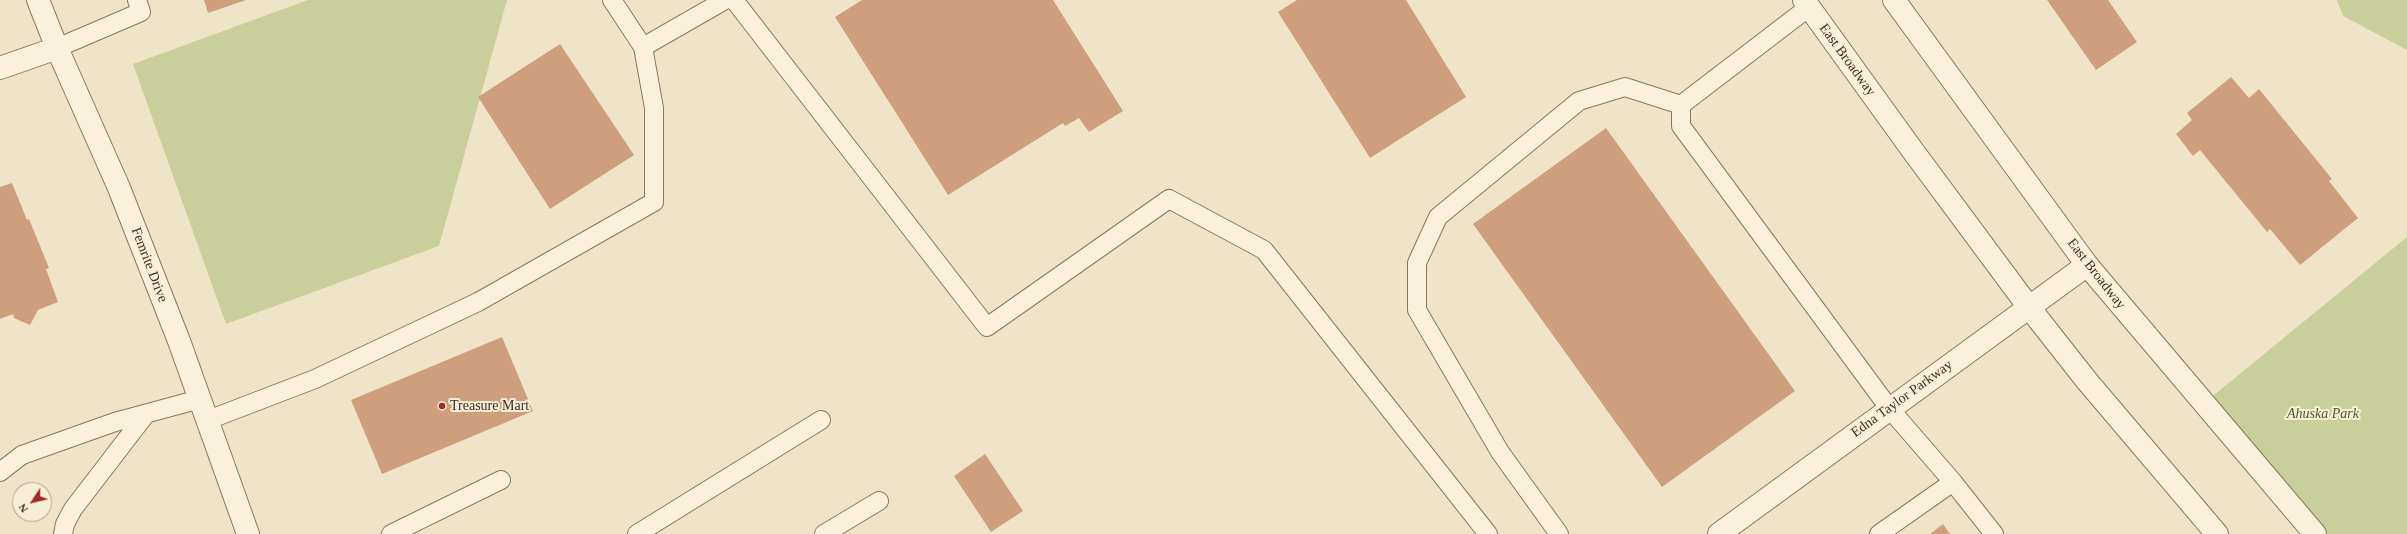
<!DOCTYPE html>
<style>
body{margin:0}
#map{position:relative;width:2407px;height:534px;overflow:hidden;background:#f0e4c8;font-family:"Times New Roman",serif}
canvas{display:block}
.north{position:absolute;left:12px;top:482px;width:40px;height:40px;box-sizing:border-box;background:#f7eed8;border:1px solid #ada18e;border-radius:50%;rotate:235deg;font-size:11px;font-weight:700;line-height:16px;text-align:center;color:#3d2e20}
.north::after{content:'';display:block;margin:auto;width:14px;height:18px;background:#9e2a2b;clip-path:polygon(50% 0,100% 100%,50% 72%,0 100%)}
</style>
<div id="map">
<canvas width="2407" height="534"></canvas>
<div class="north">N</div>
</div>
<script>
const g = document.querySelector('canvas').getContext('2d');
g.lineJoin = 'round';
function fillPath(path, color) { g.fillStyle = color; g.fill(path, 'evenodd'); }
const toPath = rows => new Path2D(rows.map(r => 'M' + r).join(''));
function stroke(path, color, width, dash) { g.strokeStyle = color; g.lineWidth = width; g.lineCap = dash ? 'butt' : 'round'; g.setLineDash(dash || []); g.stroke(path); }
function write(font, color, halo, rows, align = 'center') {
  g.font = font + ' "Times New Roman",serif'; g.lineWidth = 4; g.setLineDash([]); g.textBaseline = 'middle'; g.strokeStyle = halo; g.fillStyle = color; for (const [text, x, y, turn = 0] of rows) {
    g.save(); g.translate(x, y); g.rotate((+turn || 0) * Math.PI / 180); g.textAlign = isNaN(turn) ? turn : align; if (halo) g.strokeText(text, 0, 0); g.fillText(text, 0, 0); g.restore();
  }
}
fillPath(toPath([
 [308,0,507,0,439,246,226,324,133,64],
 [2337,0,2407,0,2407,50,2343,16],
 [2407,237,2407,534,2315,534,2203,404]
]), '#c9cf9b');
fillPath(toPath([
 [204,0,246,0,208,13],
 [862,0,1053,0,1123,111,1089,132,1079,118,1065,126,1063,123,948,195,835,17],
 [1297,0,1406,0,1466,97,1370,158,1278,12],
 [2047,0,2108,0,2137,42,2096,70],
 [560,44,634,155,550,209,478,97],
 [2231,77,2249,98,2259,89,2332,179,2329,181,2358,218,2300,265,2270,229,2267,232,2200,150,2193,156,2176,134,2192,120,2187,113],
 [1606,128,1795,391,1662,487,1473,224],
 [12,183,27,220,29,219,49,268,46,269,58,302,38,310,30,325,14,318,13,314,0,319,0,187],
 [502,337,533,411,382,474,351,400],
 [985,454,1023,511,991,532,954,476],
 [1943,524,1950,534,1930,534]
]), '#cf9f7d');
const service = toPath([
 [612,0,643,47,725,0],
 [734,0,987,327,1169,199,1264,250,1488,534],
 [1809,7,1681,105,1681,126,1889,408,1953,482],
 [57,48,141,12,137,0],
 [208,420,315,379,478,302,654,202,654,108,643,47],
 [0,472,22,455,115,422,200,399],
 [63,534,65,524,73,509,146,414],
 [391,534,501,480],
 [637,534,821,420],
 [824,534,879,501],
 [1559,534,1500,452,1417,310,1417,263,1438,217,1579,101,1625,87,1681,105],
 [1879,534,1953,482,1994,534]
]);
const minor = toPath([
 [0,68,57,48],
 [1719,534,2087,265]
]);
const tertiary = toPath([
 [38,0,57,48,119,188,179,341,248,534],
 [1804,0,1913,151,2028,306,2087,381,2217,534],
 [1894,0,2087,265,2315,534]
]);
stroke(service, '#8d765c', 20);
stroke(minor, '#8d765c', 24);
stroke(tertiary, '#8d765c', 24);
stroke(service, '#faf1dc', 18);
stroke(minor, '#faf1dc', 22);
stroke(tertiary, '#faf1dc', 22);
for (const [x, y, r, color] of [
 [442,406,4,"#9e2a2b"]
]) { const dot = new Path2D(); dot.arc(x, y, r, 0, 2 * Math.PI); g.fillStyle = color; g.fill(dot); stroke(dot, '#f7eed8', 1.5); }
write('14px', '#3d2e20', '#f7eed8', [
 ["East Broadway",1847,60,54],
 ["Femrite Drive",149,265,69],
 ["East Broadway",2096,274,52],
 ["Edna Taylor Parkway",1902,399,-36]
]);
write('14px', '#3d2e20', '#f7eed8', [
 ["Treasure Mart",450,406]
], 'left');
write('italic 14px', '#4d5a26', '#f7eed8', [
 ["Ahuska Park",2323,414]
]);
</script>
